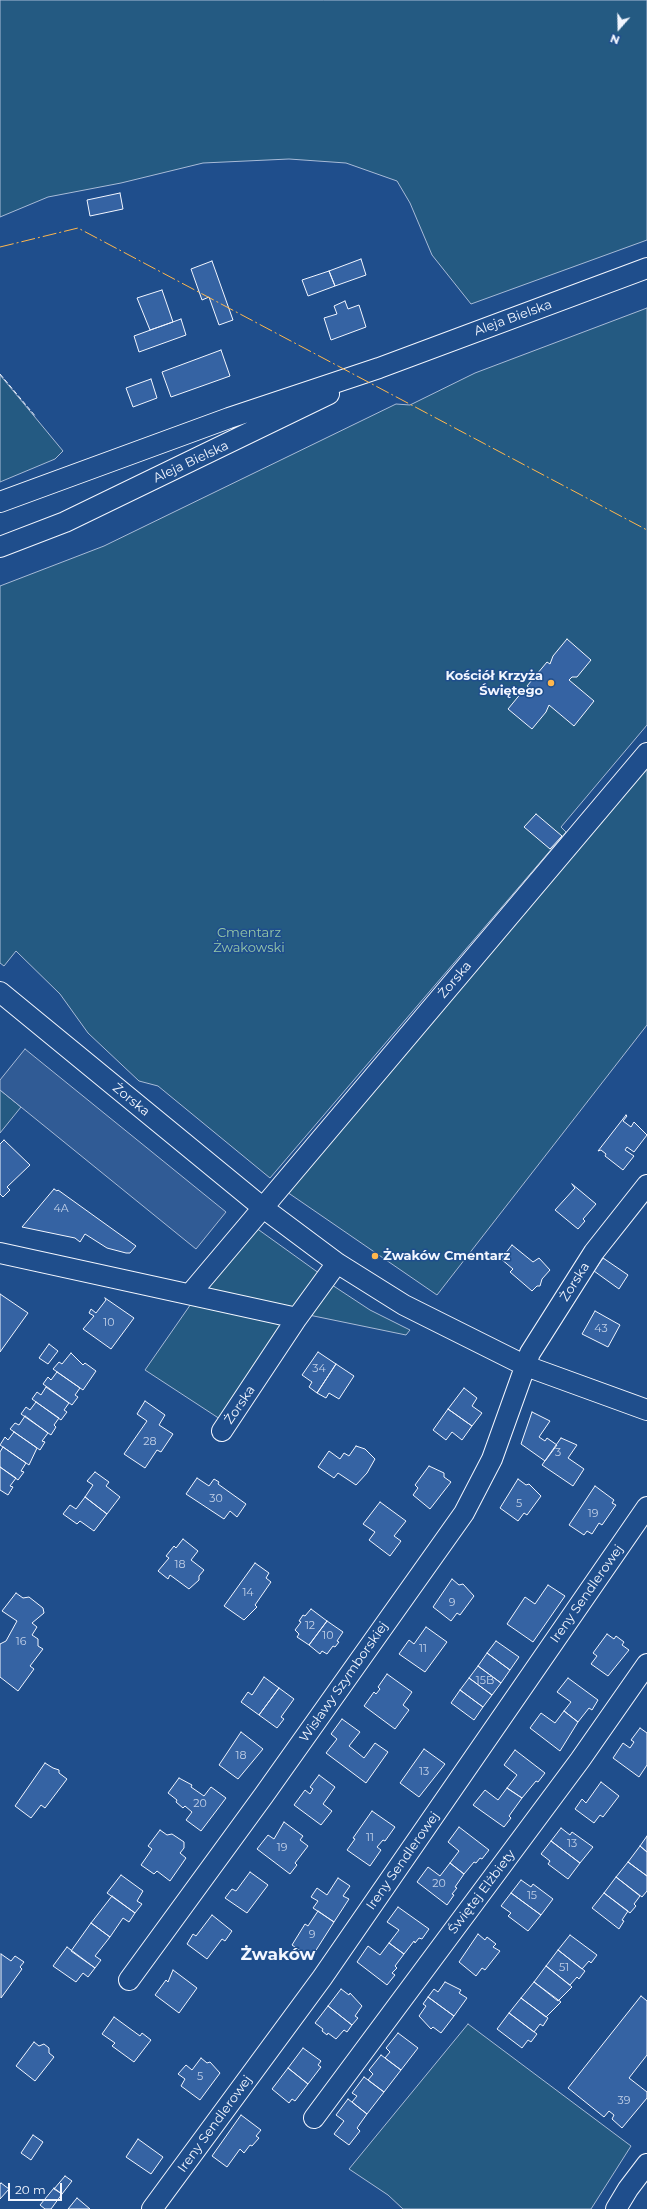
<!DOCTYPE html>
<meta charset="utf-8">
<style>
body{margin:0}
#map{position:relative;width:647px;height:2209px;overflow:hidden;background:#1f4e8c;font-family:Montserrat,sans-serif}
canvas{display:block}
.north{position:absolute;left:599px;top:8px;width:40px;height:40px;-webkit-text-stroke:3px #1f4e8c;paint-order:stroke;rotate:200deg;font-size:11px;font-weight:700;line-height:16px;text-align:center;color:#f2f6ff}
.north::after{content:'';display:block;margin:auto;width:14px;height:18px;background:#f2f6ff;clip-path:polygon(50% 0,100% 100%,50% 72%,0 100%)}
.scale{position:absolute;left:8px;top:2183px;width:54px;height:18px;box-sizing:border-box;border:2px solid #f2f6ff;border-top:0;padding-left:5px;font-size:12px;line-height:14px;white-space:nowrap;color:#f2f6ff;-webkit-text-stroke:3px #1f4e8c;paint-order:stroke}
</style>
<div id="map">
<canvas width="647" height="2209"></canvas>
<div class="north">N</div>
<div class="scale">20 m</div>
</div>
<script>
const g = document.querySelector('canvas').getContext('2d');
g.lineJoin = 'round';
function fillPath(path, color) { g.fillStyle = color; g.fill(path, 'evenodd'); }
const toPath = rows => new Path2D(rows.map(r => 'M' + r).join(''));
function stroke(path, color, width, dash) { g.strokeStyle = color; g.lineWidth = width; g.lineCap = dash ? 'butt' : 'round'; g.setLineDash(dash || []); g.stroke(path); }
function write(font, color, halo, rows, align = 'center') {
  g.font = font + ' Montserrat,sans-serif'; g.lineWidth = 3; g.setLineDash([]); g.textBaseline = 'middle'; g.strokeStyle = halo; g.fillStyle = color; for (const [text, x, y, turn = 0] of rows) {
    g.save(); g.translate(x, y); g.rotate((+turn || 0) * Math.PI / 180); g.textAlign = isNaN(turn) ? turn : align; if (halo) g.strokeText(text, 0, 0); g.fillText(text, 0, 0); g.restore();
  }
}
const green = toPath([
 [0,0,647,0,647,240,471,304,432,255,410,203,397,181,346,163,289,159,203,163,121,183,48,197,0,217,0,0],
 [647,308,647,725,561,827,566,832,270,1178,158,1086,139,1081,88,1033,60,994,16,951,4,966,0,963,0,586,104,546,396,404,410,405,475,373,647,308],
 [0,375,63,451,55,459,0,482,0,375],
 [647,766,647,1025,437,1295,287,1192,647,766],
 [0,1090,21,1107,0,1133,0,1090],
 [252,1225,323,1276,295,1312,199,1291,252,1225],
 [329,1283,370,1310,410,1330,406,1335,304,1314,329,1283],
 [193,1301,287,1322,220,1419,145,1370,193,1301],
 [468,2024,631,2146,591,2209,403,2209,388,2195,349,2169,468,2024]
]);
fillPath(green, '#245a82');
stroke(green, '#a8bbd7', 1);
const parking = toPath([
 [25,1049,226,1212,196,1249,0,1090,0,1080,25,1049]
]);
fillPath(parking, '#305b95');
stroke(parking, '#a8bbd7', 1);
const building = toPath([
 [120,193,123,209,90,216,87,200,120,193],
 [361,259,366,275,335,286,329,271,361,259],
 [212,261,233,320,219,325,209,297,202,300,191,269,212,261],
 [329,271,335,286,308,296,302,280,329,271],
 [162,290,173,322,150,330,137,298,162,290],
 [345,301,348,309,359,305,366,327,331,340,324,318,337,314,334,306,345,301],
 [181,319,186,335,139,352,134,336,181,319],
 [221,350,230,376,171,397,162,372,221,350],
 [151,379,157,398,133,407,126,388,151,379],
 [567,639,591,660,577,677,572,677,569,680,594,701,574,726,549,705,546,712,532,729,508,709,522,692,527,692,530,688,527,686,547,662,550,664,553,656,567,639],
 [536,814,562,836,550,849,524,827,536,814],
 [626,1115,627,1116,623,1121,631,1127,634,1122,647,1135,634,1152,627,1147,625,1150,634,1156,623,1170,605,1156,606,1154,601,1150,598,1151,626,1115],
 [4,1140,30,1165,7,1187,10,1190,3,1197,0,1194,0,1144,4,1140],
 [572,1184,596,1204,583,1219,585,1221,578,1229,555,1210,575,1188,572,1184],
 [54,1189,57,1191,58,1190,136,1246,130,1253,126,1253,107,1248,85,1234,80,1242,75,1238,22,1227,54,1189],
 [512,1245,533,1262,539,1258,550,1270,542,1279,540,1286,537,1286,532,1291,510,1272,513,1269,501,1259,512,1245],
 [603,1258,628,1275,619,1289,594,1271,603,1258],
 [0,1294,28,1313,0,1352,0,1294],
 [105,1298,134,1318,111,1349,83,1329,94,1316,89,1313,91,1309,96,1313,106,1300,105,1298],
 [595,1311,620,1325,608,1347,582,1334,595,1311],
 [49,1344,58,1351,48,1364,39,1358,49,1344],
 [318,1352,336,1364,317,1393,309,1387,312,1382,302,1375,318,1352],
 [71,1353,83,1365,85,1363,96,1371,83,1390,53,1369,59,1362,62,1364,71,1353],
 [336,1364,354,1376,339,1399,329,1393,326,1398,317,1393,336,1364],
 [57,1372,80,1388,75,1395,78,1397,72,1405,43,1384,48,1377,51,1380,57,1372],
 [46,1387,69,1403,64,1410,67,1412,61,1420,32,1399,37,1392,41,1395,46,1387],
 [464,1388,477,1398,472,1406,482,1413,472,1426,448,1409,464,1388],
 [145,1401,165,1415,159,1425,173,1434,161,1452,157,1450,145,1468,124,1454,147,1421,137,1414,145,1401],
 [36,1402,59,1418,54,1425,56,1427,51,1435,21,1414,26,1407,30,1410,36,1402],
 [448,1409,472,1426,462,1440,452,1432,446,1440,433,1430,448,1409],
 [532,1412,550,1421,539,1437,545,1441,547,1438,557,1445,545,1461,521,1444,532,1412],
 [25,1416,48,1433,42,1441,45,1442,40,1450,10,1429,15,1423,19,1425,25,1416],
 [14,1432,37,1448,29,1465,0,1445,5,1437,8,1440,14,1432],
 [561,1438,577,1445,568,1458,584,1469,573,1486,542,1465,561,1438],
 [356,1446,365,1449,375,1459,367,1473,356,1485,338,1473,334,1478,318,1467,329,1451,340,1459,344,1453,349,1456,356,1446],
 [3,1447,26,1463,21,1471,24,1472,18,1480,0,1467,0,1452,3,1447],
 [429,1466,444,1473,444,1477,451,1482,430,1509,413,1495,418,1488,415,1485,429,1466],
 [0,1467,16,1478,10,1486,13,1487,8,1495,0,1490,0,1467],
 [95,1472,109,1482,106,1486,120,1497,107,1514,85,1497,93,1485,87,1481,95,1472],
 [197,1478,209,1486,214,1479,219,1482,218,1484,246,1504,237,1517,230,1511,224,1519,186,1494,197,1478],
 [518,1479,526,1485,529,1484,541,1496,527,1515,524,1513,518,1521,500,1508,518,1479],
 [595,1486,614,1500,612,1503,616,1505,602,1525,599,1523,592,1534,587,1531,584,1535,569,1525,595,1486],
 [85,1497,107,1514,94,1531,80,1521,77,1524,63,1514,70,1505,76,1509,85,1497],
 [380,1502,406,1521,394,1536,401,1541,390,1556,369,1540,375,1532,363,1524,380,1502],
 [183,1539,198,1551,191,1560,204,1570,199,1576,199,1580,189,1589,170,1575,168,1579,158,1571,169,1558,166,1556,174,1546,176,1548,183,1539],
 [255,1563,269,1573,266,1578,271,1582,255,1605,257,1607,244,1620,224,1606,255,1563],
 [452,1579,459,1585,463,1584,474,1596,460,1615,457,1613,451,1621,433,1607,452,1579],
 [548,1585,565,1596,533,1642,507,1624,525,1597,535,1604,548,1585],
 [16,1593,23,1598,29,1597,43,1608,44,1613,32,1623,37,1627,32,1635,38,1639,38,1646,43,1649,30,1666,34,1669,18,1691,0,1677,0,1644,6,1641,17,1621,2,1611,16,1593],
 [311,1609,327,1621,309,1645,297,1637,299,1634,295,1630,301,1622,299,1621,303,1615,305,1616,311,1609],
 [327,1621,343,1632,337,1641,339,1642,335,1647,333,1646,327,1654,322,1651,320,1654,309,1645,327,1621],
 [426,1627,447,1642,425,1672,399,1654,409,1640,414,1644,426,1627],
 [607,1634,614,1639,616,1636,624,1642,622,1645,629,1650,608,1676,591,1664,597,1656,593,1653,607,1634],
 [496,1641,519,1657,510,1670,487,1653,496,1641],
 [487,1653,510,1670,501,1683,478,1666,487,1653],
 [478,1666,501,1683,492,1695,469,1678,478,1666],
 [387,1674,412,1692,403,1705,409,1710,395,1729,364,1706,374,1692,376,1694,380,1689,378,1687,387,1674],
 [264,1677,279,1688,259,1715,241,1702,248,1692,252,1695,264,1677],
 [469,1678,492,1695,483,1707,460,1690,469,1678],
 [568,1678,598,1700,592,1710,589,1708,578,1722,564,1711,571,1702,557,1692,568,1678],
 [279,1688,294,1699,281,1717,284,1719,277,1728,259,1715,279,1688],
 [460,1690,483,1707,474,1720,451,1703,460,1690],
 [564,1711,578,1722,560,1751,530,1728,541,1713,555,1723,564,1711],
 [342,1719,360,1732,349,1746,364,1758,375,1743,388,1752,366,1783,326,1753,337,1739,331,1734,342,1719],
 [640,1728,647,1733,647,1765,639,1777,613,1758,623,1743,630,1748,634,1742,631,1740,640,1728],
 [241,1732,263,1749,238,1779,219,1765,241,1732],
 [424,1749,445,1764,419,1797,400,1783,424,1749],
 [515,1750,545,1773,538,1782,536,1781,522,1798,507,1788,517,1775,504,1765,515,1750],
 [45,1763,53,1768,59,1770,59,1773,67,1779,45,1808,41,1805,31,1818,15,1806,45,1763],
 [319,1775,335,1787,323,1804,332,1811,321,1825,294,1805,305,1790,310,1794,313,1789,310,1787,319,1775],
 [179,1778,192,1785,191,1787,204,1796,211,1787,226,1798,201,1831,186,1820,192,1812,185,1806,183,1808,176,1802,177,1800,168,1793,179,1778],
 [601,1782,619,1796,603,1817,600,1815,594,1823,575,1809,582,1799,586,1803,601,1782],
 [507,1788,522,1798,509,1816,511,1818,504,1827,473,1805,485,1790,498,1800,507,1788],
 [372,1811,395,1827,385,1841,383,1840,377,1847,381,1850,370,1866,347,1850,355,1839,353,1838,372,1811],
 [284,1822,303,1836,300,1840,308,1846,295,1863,297,1865,290,1874,257,1849,268,1835,274,1839,284,1822],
 [459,1827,489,1850,482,1859,480,1858,476,1863,474,1862,464,1874,450,1863,459,1851,448,1842,459,1827],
 [561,1828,570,1835,572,1832,593,1847,580,1863,551,1841,561,1828],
 [160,1830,167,1835,172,1834,184,1842,184,1848,180,1853,186,1858,170,1881,157,1871,154,1874,141,1865,152,1849,148,1846,160,1830],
 [647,1836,647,1852,640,1846,647,1836],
 [551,1841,580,1863,568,1879,548,1864,550,1861,541,1854,551,1841],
 [640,1846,647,1852,647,1876,628,1862,640,1846],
 [628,1862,647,1876,647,1891,642,1897,616,1877,628,1862],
 [450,1863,464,1874,455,1887,457,1888,452,1894,454,1895,447,1905,417,1882,428,1867,440,1876,450,1863],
 [250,1872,268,1885,247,1913,225,1898,232,1889,236,1891,250,1872],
 [121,1875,143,1891,137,1901,142,1904,135,1913,107,1893,121,1875],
 [616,1877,640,1896,634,1904,636,1906,630,1913,604,1893,616,1877],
 [338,1878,350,1886,343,1896,349,1899,334,1922,313,1908,318,1901,311,1897,317,1888,327,1895,338,1878],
 [521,1880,531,1887,533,1884,553,1899,541,1915,511,1893,521,1880],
 [511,1893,541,1915,528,1931,508,1916,511,1913,501,1906,511,1893],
 [604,1893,628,1911,622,1920,624,1921,619,1929,592,1908,604,1893],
 [112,1896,135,1913,129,1922,123,1918,110,1937,91,1923,112,1896],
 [398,1907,429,1929,422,1939,419,1938,415,1943,414,1941,404,1954,389,1943,399,1930,387,1922,398,1907],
 [318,1911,334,1922,311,1958,292,1945,305,1924,308,1926,318,1911],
 [212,1915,232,1931,225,1941,222,1939,207,1959,187,1944,193,1934,196,1936,212,1915],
 [91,1923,110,1937,95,1956,101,1960,95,1968,71,1951,91,1923],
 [478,1934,485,1940,487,1937,496,1944,493,1947,500,1951,485,1970,482,1968,476,1976,459,1962,478,1934],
 [570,1935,597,1955,591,1963,589,1961,582,1969,558,1950,570,1935],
 [389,1943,404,1954,395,1966,397,1968,392,1973,395,1975,387,1985,357,1962,368,1946,380,1955,389,1943],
 [67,1947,95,1968,88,1977,83,1973,76,1982,53,1966,67,1947],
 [558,1950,585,1971,579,1979,577,1977,570,1985,546,1966,558,1950],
 [1,1954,11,1961,15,1956,24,1962,20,1967,22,1969,1,1998,1,1954],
 [546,1966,572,1987,558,2001,534,1982,546,1966],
 [173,1970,197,1988,179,2013,155,1995,166,1980,168,1982,173,1970],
 [445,1982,461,1990,459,1993,467,1998,454,2016,428,1997,434,1989,438,1992,445,1982],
 [534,1982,561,2002,546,2017,521,1998,534,1982],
 [341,1989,349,1995,350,1993,362,2006,355,2016,358,2018,352,2025,328,2006,341,1989],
 [641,1996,647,2001,647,2055,629,2078,647,2092,647,2098,622,2128,612,2119,614,2115,609,2111,604,2117,568,2088,641,1996],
 [428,1997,454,2016,441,2033,433,2027,431,2029,419,2016,426,2006,423,2004,428,1997],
 [521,1998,548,2018,543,2026,540,2024,534,2032,509,2013,521,1998],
 [328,2006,352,2025,347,2032,344,2030,336,2039,328,2033,327,2035,322,2031,323,2029,315,2023,328,2006],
 [509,2013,537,2034,531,2042,528,2040,522,2048,497,2029,509,2013],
 [114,2017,140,2036,142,2033,151,2040,134,2062,112,2046,115,2043,102,2034,114,2017],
 [398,2033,418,2048,401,2070,385,2058,390,2052,386,2048,398,2033],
 [34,2042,39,2046,44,2044,49,2048,49,2053,54,2057,35,2081,16,2066,34,2042],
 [303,2048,321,2061,318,2065,321,2067,308,2084,288,2068,303,2048],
 [381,2055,401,2070,384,2092,368,2080,373,2074,369,2070,381,2055],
 [201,2058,207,2063,210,2062,220,2073,200,2100,181,2086,185,2079,178,2074,186,2065,192,2070,201,2058],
 [288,2068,308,2084,295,2101,292,2099,289,2103,272,2089,288,2068],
 [364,2077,384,2092,367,2114,352,2102,357,2096,352,2093,364,2077],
 [348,2099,367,2114,357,2128,360,2131,349,2145,334,2134,344,2121,336,2115,348,2099],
 [241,2115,261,2130,256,2136,259,2138,252,2146,250,2145,244,2153,240,2149,227,2167,212,2156,241,2115],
 [33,2135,43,2142,31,2160,21,2153,33,2135],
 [138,2139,163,2157,151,2174,126,2157,138,2139],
 [65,2176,72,2181,62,2194,54,2189,65,2176],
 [1,2183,9,2189,0,2199,0,2184,1,2183],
 [54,2188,62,2194,51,2209,45,2209,40,2205,54,2188],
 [77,2198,90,2209,68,2209,77,2198]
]);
fillPath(building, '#3563a3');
stroke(building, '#f2f6ff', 1);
const minor = toPath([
 [0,502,229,418,379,368,647,268],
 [0,547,65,522,329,394],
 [0,992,262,1207,337,1263,404,1305,526,1366,647,1410],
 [0,1253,297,1318],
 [190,1294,647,753],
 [222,1431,297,1318,337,1263],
 [129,1980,264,1795,464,1513,492,1459,530,1353,594,1252,647,1185],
 [314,2118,580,1760,647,1664],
 [152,2209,322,1978,647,1507],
 [616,2209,628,2189,647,2164]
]);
stroke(minor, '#f2f6ff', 22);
stroke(minor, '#1f4e8c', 20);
stroke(toPath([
 [0,374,36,417]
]), '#f2f6ff', 1, [5, 2]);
stroke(toPath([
 [0,247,78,228,647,530]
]), '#ffb74d', 1, [14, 3, 2, 3]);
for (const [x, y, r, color] of [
 [551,683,4,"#ffb74d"],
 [375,1256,4,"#ffb74d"]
]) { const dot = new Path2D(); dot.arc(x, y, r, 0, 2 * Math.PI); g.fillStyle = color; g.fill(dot); stroke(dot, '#1f4e8c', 1.5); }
write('11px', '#c3d1e8', null, [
 ["4A",61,1209],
 ["10",109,1323],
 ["43",601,1329],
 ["34",319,1369],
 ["28",150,1442],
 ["3",558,1453],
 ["30",216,1499],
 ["5",519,1504],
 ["19",593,1514],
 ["18",180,1565],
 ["14",248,1593],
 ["9",452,1603],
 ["12",310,1626],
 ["10",328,1636],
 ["16",21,1642],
 ["11",423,1649],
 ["15B",485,1681],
 ["18",241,1756],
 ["13",424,1772],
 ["20",200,1804],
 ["11",370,1838],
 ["13",572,1844],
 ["19",282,1848],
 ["20",439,1884],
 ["15",532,1896],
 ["9",312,1935],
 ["51",564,1968],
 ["5",200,2077],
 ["39",624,2101]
]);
write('13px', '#f2f6ff', '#1f4e8c', [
 ["Aleja Bielska",513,318,-20],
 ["Aleja Bielska",191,462,-25],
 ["Żorska",455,980,-50],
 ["Żorska",131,1100,39],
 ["Żorska",575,1282,-58],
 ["Żorska",240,1405,-56],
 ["Ireny Sendlerowej",587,1594,-55],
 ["Wisławy Szymborskiej",344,1682,-55],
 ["Ireny Sendlerowej",403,1861,-55],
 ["Świętej Elżbiety",482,1892,-53],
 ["Ireny Sendlerowej",215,2124,-54]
]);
write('bold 13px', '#f2f6ff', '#1f4e8c', [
 ["Kościół Krzyża",543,676],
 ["Świętego",543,691],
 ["Żwaków Cmentarz",383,1256,"left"]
], 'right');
write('13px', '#97c8a6', '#1f4e8c', [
 ["Cmentarz",249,933],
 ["Żwakowski",249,948]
]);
write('bold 17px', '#f2f6ff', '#1f4e8c', [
 ["Żwaków",278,1955]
]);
</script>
